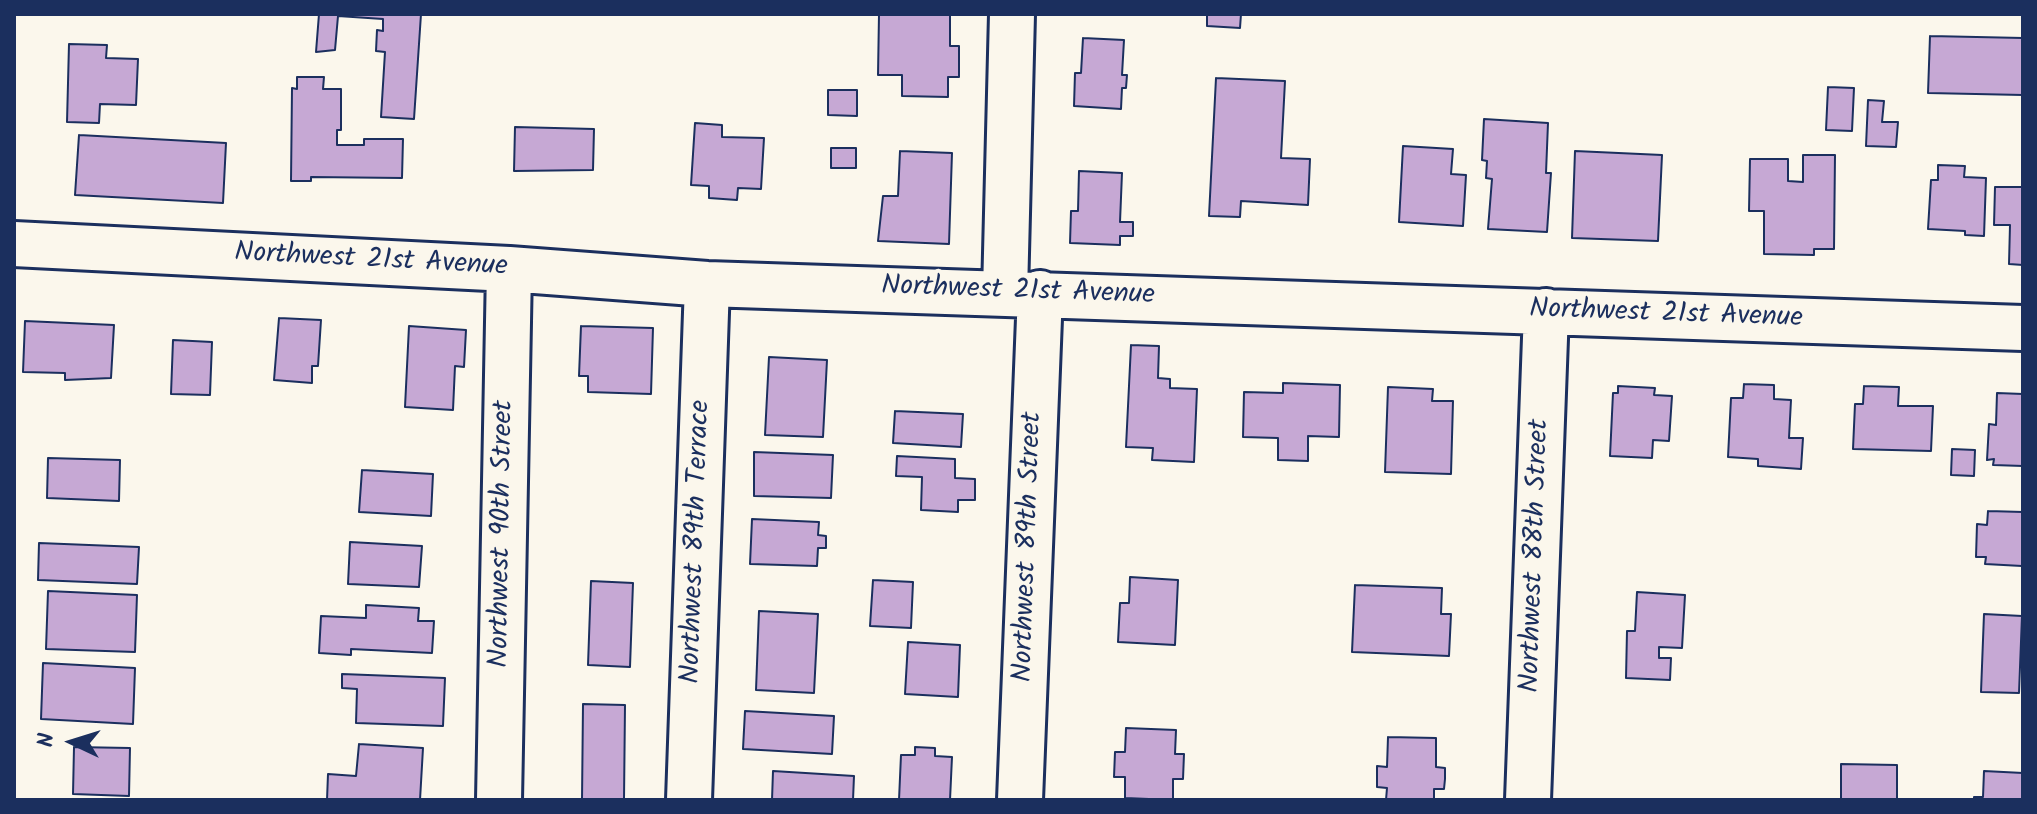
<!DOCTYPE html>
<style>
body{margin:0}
#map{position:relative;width:2037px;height:814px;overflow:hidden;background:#fbf7ec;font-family:Kalam,sans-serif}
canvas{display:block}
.frame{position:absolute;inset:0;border:16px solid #1b2f5e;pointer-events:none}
.north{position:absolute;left:32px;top:702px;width:80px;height:80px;-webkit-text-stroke:6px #fbf7ec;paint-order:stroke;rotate:274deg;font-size:22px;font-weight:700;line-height:32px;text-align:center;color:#1b2f5e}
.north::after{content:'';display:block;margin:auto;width:28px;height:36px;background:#1b2f5e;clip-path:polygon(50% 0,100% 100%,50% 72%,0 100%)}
</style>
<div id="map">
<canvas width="2037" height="814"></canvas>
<div class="frame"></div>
<div class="north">N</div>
</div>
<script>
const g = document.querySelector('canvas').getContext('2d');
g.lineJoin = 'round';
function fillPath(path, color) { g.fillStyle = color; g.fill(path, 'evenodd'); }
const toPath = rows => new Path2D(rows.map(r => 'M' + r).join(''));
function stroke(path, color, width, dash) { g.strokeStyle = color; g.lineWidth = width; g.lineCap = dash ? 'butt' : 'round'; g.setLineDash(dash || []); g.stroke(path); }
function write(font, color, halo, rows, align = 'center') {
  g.font = font + ' Kalam,sans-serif'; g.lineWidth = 8; g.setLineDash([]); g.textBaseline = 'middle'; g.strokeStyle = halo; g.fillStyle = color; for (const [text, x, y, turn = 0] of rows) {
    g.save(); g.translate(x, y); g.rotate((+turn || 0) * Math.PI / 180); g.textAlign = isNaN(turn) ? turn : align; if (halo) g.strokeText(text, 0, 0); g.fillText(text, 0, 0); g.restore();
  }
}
const building = toPath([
 [421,14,414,119,381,117,385,52,376,51,377,30,383,31,383,19,338,16,335,50,316,52,319,14,421,14],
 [879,14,950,15,950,46,959,46,959,77,948,77,948,97,902,96,902,75,878,75,879,14],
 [1207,14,1241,14,1240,28,1207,26,1207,14],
 [1930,36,2023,38,2023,95,1928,93,1930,36],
 [1083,38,1124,40,1122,75,1127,75,1126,88,1122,88,1121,109,1074,106,1075,73,1081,73,1083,38],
 [69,44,107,45,106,58,138,59,136,105,100,104,99,123,67,122,69,44],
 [297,77,324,77,323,89,341,89,341,130,337,130,337,145,364,145,364,139,403,139,402,178,311,177,311,181,291,181,292,88,297,89,297,77],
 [1216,78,1285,81,1281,158,1310,159,1308,205,1241,201,1240,217,1209,216,1216,78],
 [1828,87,1854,88,1852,131,1826,130,1828,87],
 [828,90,857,90,857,116,828,115,828,90],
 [1868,100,1884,101,1882,122,1898,122,1896,147,1866,146,1868,100],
 [1484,119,1548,123,1546,173,1551,173,1547,232,1488,229,1492,179,1486,178,1487,161,1482,160,1484,119],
 [695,123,722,125,722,137,764,138,761,189,738,188,737,200,709,198,709,186,691,185,695,123],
 [515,127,594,129,593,170,514,171,515,127],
 [79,135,226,143,223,203,75,195,79,135],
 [1403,146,1453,149,1451,174,1466,175,1463,226,1399,222,1403,146],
 [831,148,856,148,856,168,831,168,831,148],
 [900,151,952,153,949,244,878,241,883,196,898,196,900,151],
 [1575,151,1662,155,1658,241,1572,238,1575,151],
 [1803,155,1835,155,1834,249,1814,249,1814,255,1764,254,1764,211,1749,211,1750,159,1788,159,1788,181,1803,182,1803,155],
 [1938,165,1965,166,1964,177,1986,178,1984,236,1965,235,1965,231,1928,229,1931,180,1938,180,1938,165],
 [1079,171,1122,173,1120,222,1133,222,1133,236,1120,236,1120,245,1070,243,1071,211,1078,211,1079,171],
 [1995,187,2023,187,2023,265,2009,264,2010,225,1994,225,1995,187],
 [279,318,321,320,318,366,312,366,312,383,274,380,279,318],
 [25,321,114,325,111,378,65,380,65,373,23,372,25,321],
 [409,326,466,330,464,367,455,366,453,410,405,407,409,326],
 [581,326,653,328,651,394,588,392,588,376,579,376,581,326],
 [173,340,212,342,210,395,171,394,173,340],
 [1131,345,1159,346,1158,378,1170,379,1170,388,1197,389,1194,462,1152,460,1153,448,1126,447,1131,345],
 [769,357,827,360,823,437,765,435,769,357],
 [1283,383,1340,385,1339,437,1308,436,1308,461,1278,460,1278,438,1243,437,1244,392,1283,393,1283,383],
 [1744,384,1774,385,1774,399,1791,400,1789,438,1803,438,1801,469,1758,466,1758,459,1728,457,1731,398,1743,398,1744,384],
 [1618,386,1655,388,1654,395,1672,396,1669,441,1653,440,1652,458,1610,456,1613,393,1618,393,1618,386],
 [1864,386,1899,387,1898,406,1933,406,1931,451,1853,449,1855,404,1863,404,1864,386],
 [1388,387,1433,389,1432,401,1453,401,1451,474,1385,472,1388,387],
 [1997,393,2023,394,2023,466,1993,465,1994,459,1987,460,1989,424,1996,425,1997,393],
 [895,411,963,414,961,447,893,443,895,411],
 [1952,449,1975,450,1974,476,1951,475,1952,449],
 [754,452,833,455,831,498,754,496,754,452],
 [897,456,955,459,955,478,975,479,975,500,958,500,958,512,921,510,922,477,896,476,897,456],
 [48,458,120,460,119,501,47,498,48,458],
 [362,470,433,474,431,516,359,512,362,470],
 [1988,511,2023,512,2022,566,1985,564,1986,557,1976,557,1977,524,1987,525,1988,511],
 [752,519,819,522,818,535,826,536,826,548,818,548,817,566,750,564,752,519],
 [350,542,422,546,419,587,348,584,350,542],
 [39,543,139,547,137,584,38,580,39,543],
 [1130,577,1178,580,1175,645,1118,642,1120,603,1129,603,1130,577],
 [873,580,913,582,911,628,870,626,873,580],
 [591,581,633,583,630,667,588,665,591,581],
 [1355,585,1442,588,1441,614,1451,614,1449,656,1352,652,1355,585],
 [48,591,137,595,135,652,46,649,48,591],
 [1637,592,1685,595,1682,648,1659,647,1659,658,1671,658,1670,680,1626,678,1627,631,1635,631,1637,592],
 [366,605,419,608,418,621,434,621,432,653,351,649,351,655,319,653,321,616,366,618,366,605],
 [759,611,818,614,814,693,756,690,759,611],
 [1984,614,2022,616,2019,693,1981,692,1984,614],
 [908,642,960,645,958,697,905,694,908,642],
 [43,663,135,668,133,724,41,719,43,663],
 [342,674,445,678,443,726,356,723,357,689,342,688,342,674],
 [583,704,625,705,624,800,582,800,583,704],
 [745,711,834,716,832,754,743,749,745,711],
 [1126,728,1176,730,1175,754,1184,754,1183,779,1173,779,1173,800,1125,798,1125,777,1114,777,1115,752,1125,752,1126,728],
 [1388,737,1436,738,1436,767,1445,768,1445,779,1444,789,1434,789,1434,800,1386,800,1387,788,1377,787,1377,766,1387,767,1388,737],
 [359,744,423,748,420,800,327,800,328,774,356,776,359,744],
 [74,747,130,748,129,796,73,794,74,747],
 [915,747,935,748,935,756,952,757,950,800,899,800,901,755,915,755,915,747],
 [1841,764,1897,765,1897,800,1841,800,1841,764],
 [773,771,854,776,853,800,772,800,773,771],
 [1984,771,2023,773,2023,800,1974,800,1974,797,1983,797,1984,771]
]);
fillPath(building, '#c6a8d4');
stroke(building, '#1b2f5e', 2);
const minor = toPath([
 [14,244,509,269,707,284,2023,328],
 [1005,293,1012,14],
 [499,800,509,269],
 [689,800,707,284],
 [1020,800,1040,293],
 [1528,800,1546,311]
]);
stroke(minor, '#1b2f5e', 50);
stroke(minor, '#fbf7ec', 44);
write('28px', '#1b2f5e', '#fbf7ec', [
 ["Northwest 21st Avenue",371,262,3],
 ["Northwest 21st Avenue",1018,293,2],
 ["Northwest 21st Avenue",1666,316,2],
 ["Northwest 90th Street",504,534,-89],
 ["Northwest 89th Terrace",698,542,-88],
 ["Northwest 89th Street",1030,547,-88],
 ["Northwest 88th Street",1537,556,-88]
]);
</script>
